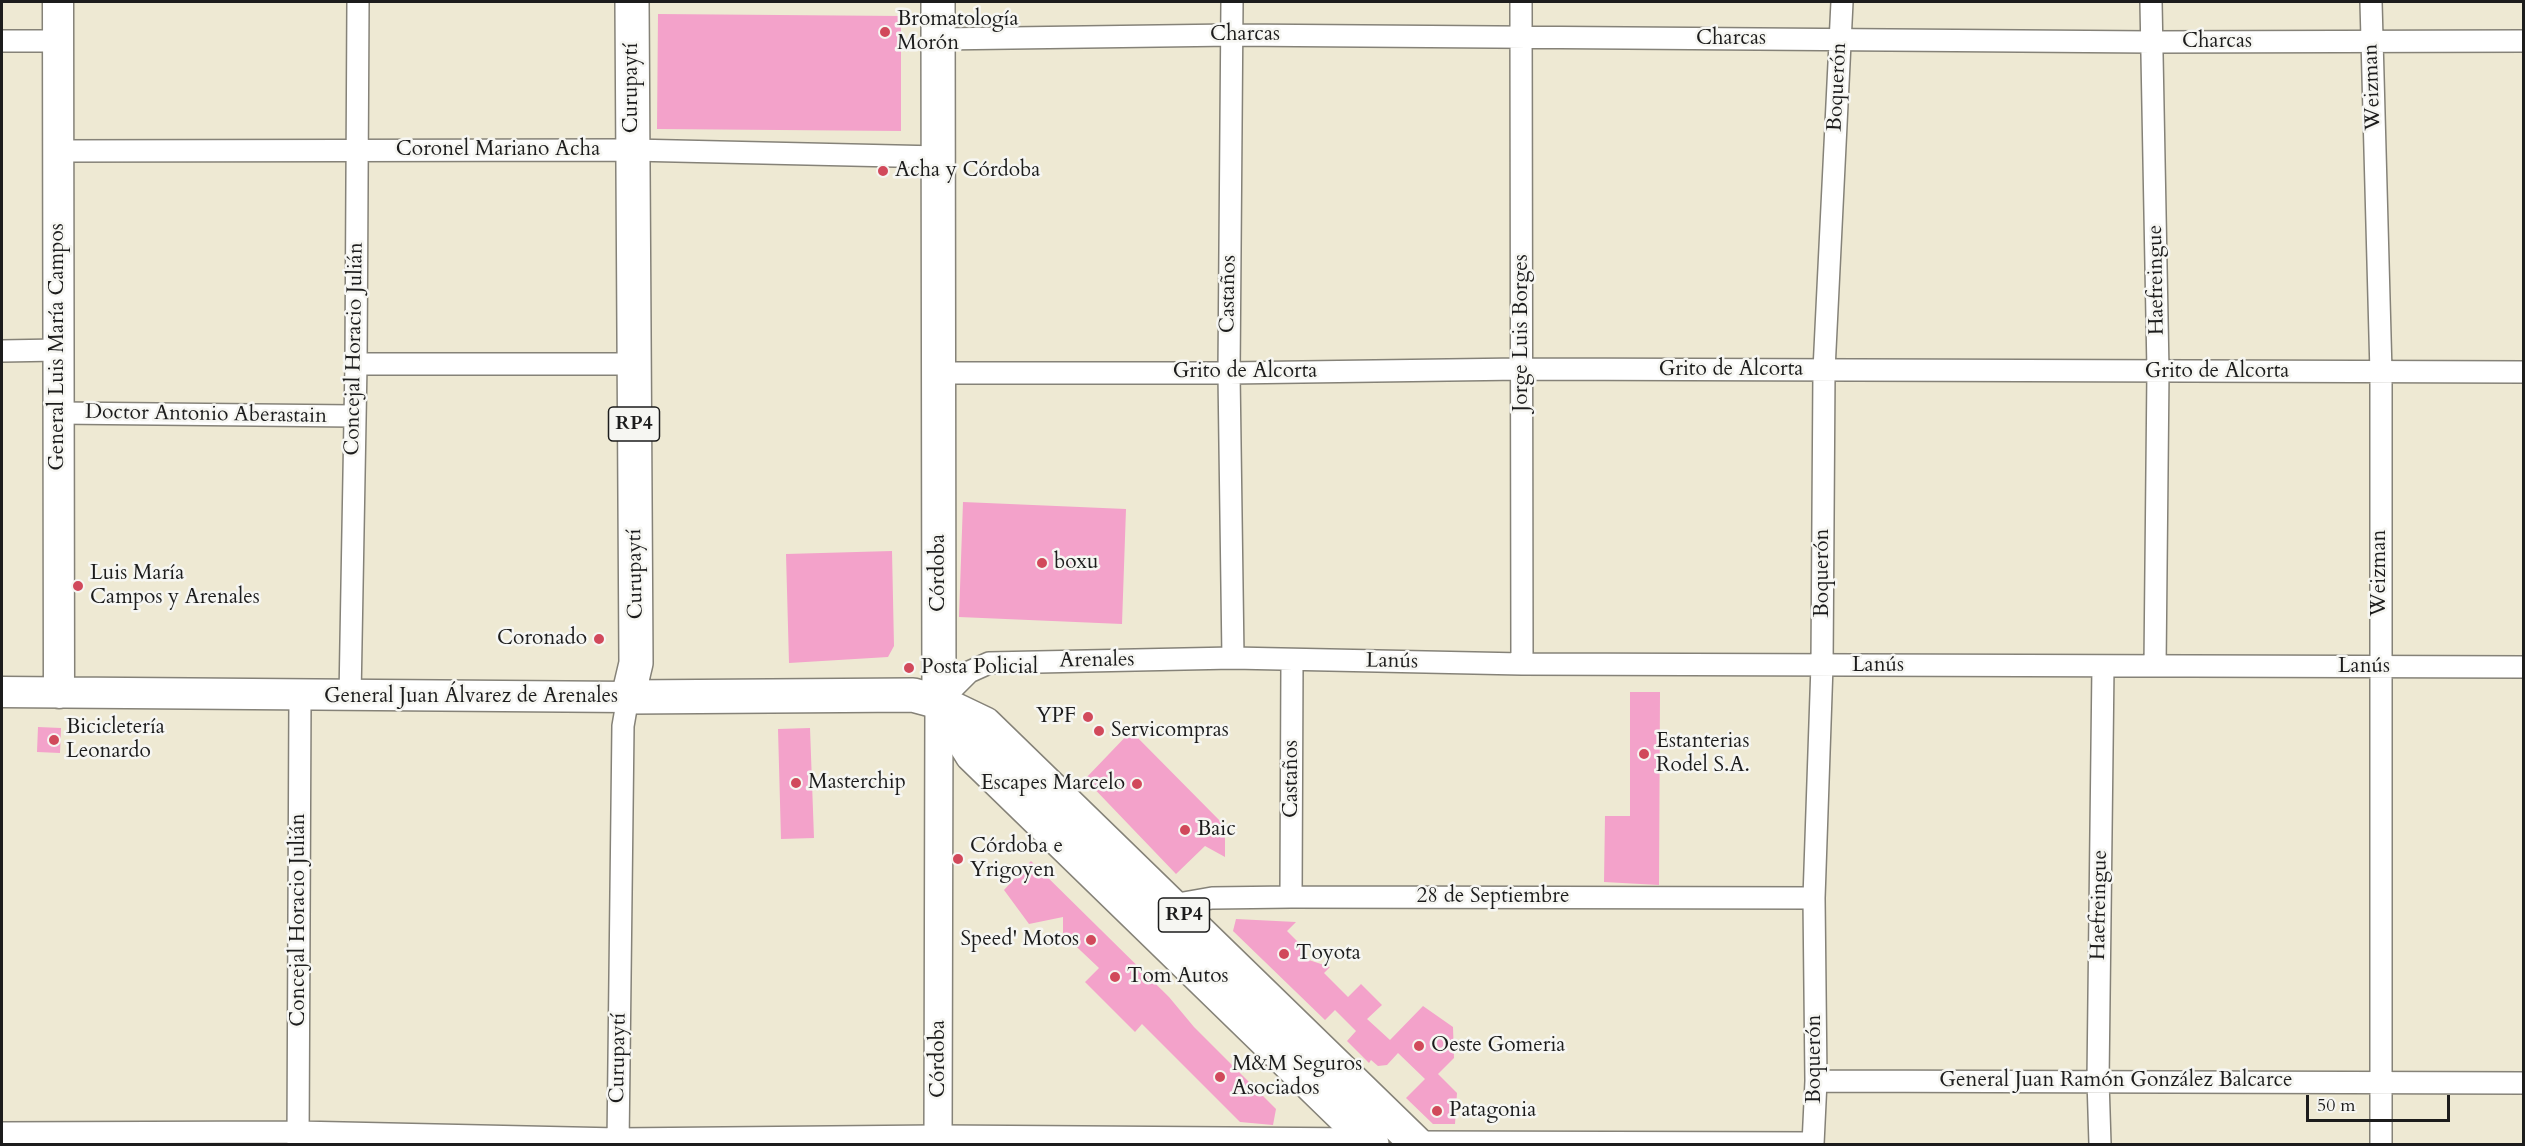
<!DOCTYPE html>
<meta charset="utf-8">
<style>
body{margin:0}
#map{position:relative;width:2525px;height:1146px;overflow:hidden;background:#eee9d3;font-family:Cardo,serif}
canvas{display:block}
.frame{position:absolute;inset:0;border:3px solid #1c1c1c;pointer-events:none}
.scale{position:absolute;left:2306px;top:1095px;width:144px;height:27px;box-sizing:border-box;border:3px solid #1c1c1c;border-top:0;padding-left:8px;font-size:18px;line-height:21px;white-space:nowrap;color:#1c1c1c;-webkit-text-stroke:4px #f6f6f2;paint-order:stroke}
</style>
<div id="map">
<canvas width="2525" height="1146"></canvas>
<div class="frame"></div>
<div class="scale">50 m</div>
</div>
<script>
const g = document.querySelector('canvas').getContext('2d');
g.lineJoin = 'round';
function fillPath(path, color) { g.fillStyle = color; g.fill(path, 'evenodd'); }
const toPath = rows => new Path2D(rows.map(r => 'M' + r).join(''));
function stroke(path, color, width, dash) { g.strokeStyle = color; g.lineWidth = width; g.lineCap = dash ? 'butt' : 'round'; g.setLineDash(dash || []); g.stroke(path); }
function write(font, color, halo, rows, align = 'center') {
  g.font = font + ' Cardo,serif'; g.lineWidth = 5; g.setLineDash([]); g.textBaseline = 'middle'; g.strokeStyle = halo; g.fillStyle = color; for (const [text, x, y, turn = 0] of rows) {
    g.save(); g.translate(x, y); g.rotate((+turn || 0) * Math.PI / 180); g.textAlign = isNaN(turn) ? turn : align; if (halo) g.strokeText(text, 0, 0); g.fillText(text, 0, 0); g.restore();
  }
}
fillPath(toPath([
 [658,14,901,16,901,131,657,129],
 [963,502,1126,509,1122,624,959,617],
 [892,551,894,646,888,657,789,663,786,554],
 [1630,692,1660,692,1659,885,1604,882,1605,816,1630,816],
 [38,727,61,728,60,753,37,752],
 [810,728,814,838,781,839,778,729],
 [1131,731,1225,826,1225,857,1205,846,1176,874,1085,779],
 [1031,861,1169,997,1194,1027,1276,1109,1273,1125,1240,1122,1142,1024,1135,1032,1085,982,1099,968,1063,934,1063,917,1029,924,1004,890],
 [1236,919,1296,922,1287,931,1306,950,1300,957,1330,967,1324,973,1348,997,1361,984,1382,1005,1367,1019,1390,1040,1423,1006,1453,1027,1454,1058,1438,1074,1457,1093,1455,1124,1433,1124,1406,1098,1425,1079,1398,1053,1387,1065,1378,1066,1371,1060,1369,1063,1347,1041,1356,1031,1335,1010,1325,1020,1233,931]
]), '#f3a2ca');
const minor = toPath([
 [1232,2,1229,373,1233,658],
 [1521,2,1522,664],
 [2151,2,2158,371,2155,666],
 [2371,2,2381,373,2381,1144],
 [938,39,1232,35,2152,42,2524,41],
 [2,41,58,41],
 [58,151,632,150,939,157],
 [2,351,58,350],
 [356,364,634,364],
 [939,373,1229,373,1521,369,2524,372],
 [59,413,354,416],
 [350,697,356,364,358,2],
 [939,702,969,672,989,663,1233,658,1522,664,2524,667],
 [1291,897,1292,660],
 [1172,905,1212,898,1291,897,1814,898],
 [1816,1081,2524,1083],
 [2,1133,297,1132,618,1139,938,1136,1369,1139],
 [1406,1142,1813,1143],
 [298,1144,300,696],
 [618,1144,623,726,628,697],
 [1813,1144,1816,1081,1814,898,1822,665,1824,370,1842,2],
 [2100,1144,2098,1080,2103,666]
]);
const tertiary = toPath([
 [938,1144,939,702]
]);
const secondary = toPath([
 [58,2,59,693],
 [2,692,628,697]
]);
const primary = toPath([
 [632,2,636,663,628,697,913,695,939,702,985,724,1417,1144],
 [938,2,939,702],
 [939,702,972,755,1372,1144]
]);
stroke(minor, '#858278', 24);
stroke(tertiary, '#858278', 30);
stroke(secondary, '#858278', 33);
stroke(primary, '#858278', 36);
stroke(minor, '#fff', 21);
stroke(tertiary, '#fff', 27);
stroke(secondary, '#fff', 30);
stroke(primary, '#fff', 33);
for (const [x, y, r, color] of [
 [885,32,6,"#d1495b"],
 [883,171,6,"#d1495b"],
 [1042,563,6,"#d1495b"],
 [78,586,6,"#d1495b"],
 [599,639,6,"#d1495b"],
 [909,668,6,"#d1495b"],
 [1088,717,6,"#d1495b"],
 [1099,731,6,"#d1495b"],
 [54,740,6,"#d1495b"],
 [1644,754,6,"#d1495b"],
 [796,783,6,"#d1495b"],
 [1137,784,6,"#d1495b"],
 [1185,830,6,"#d1495b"],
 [958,859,6,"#d1495b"],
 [1091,940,6,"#d1495b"],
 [1284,954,6,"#d1495b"],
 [1115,977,6,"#d1495b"],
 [1419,1046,6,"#d1495b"],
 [1220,1077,6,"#d1495b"],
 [1437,1111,6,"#d1495b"]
]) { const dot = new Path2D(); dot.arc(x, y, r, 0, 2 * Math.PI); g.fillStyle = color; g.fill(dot); stroke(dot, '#f6f6f2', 2); }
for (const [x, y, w] of [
 [634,424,51],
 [1184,915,51]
]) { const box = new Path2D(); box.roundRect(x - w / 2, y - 17, w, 34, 4.5); g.fillStyle = '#f6f6f2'; g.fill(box); stroke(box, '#1c1c1c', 1.5); }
write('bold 20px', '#1c1c1c', null, [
 ["RP4",634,424],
 ["RP4",1184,915]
]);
write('21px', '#1c1c1c', '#f6f6f2', [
 ["Bromatología",897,20],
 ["Morón",897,44],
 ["Acha y Córdoba",895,171],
 ["boxu",1054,563],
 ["Luis María",90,574],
 ["Campos y Arenales",90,598],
 ["Coronado",587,639,"right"],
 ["Posta Policial",921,668],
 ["YPF",1076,717,"right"],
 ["Bicicletería",66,728],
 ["Leonardo",66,752],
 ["Servicompras",1111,731],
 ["Estanterias",1656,742],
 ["Rodel S.A.",1656,766],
 ["Masterchip",808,783],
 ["Escapes Marcelo",1125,784,"right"],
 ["Baic",1197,830],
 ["Córdoba e",970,847],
 ["Yrigoyen",970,871],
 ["Speed' Motos",1079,940,"right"],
 ["Toyota",1296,954],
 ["Tom Autos",1127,977],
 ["Oeste Gomeria",1431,1046],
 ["M&M Seguros",1232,1065],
 ["Asociados",1232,1089],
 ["Patagonia",1449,1111]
], 'left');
write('21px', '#1c1c1c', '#f6f6f2', [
 ["Charcas",1245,35],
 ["Charcas",1731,39],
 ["Charcas",2217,42],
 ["Boquerón",1838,87,-87],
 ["Weizman",2373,87,-92],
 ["Curupaytí",632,88,-90],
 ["Coronel Mariano Acha",498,150],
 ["Haefreingue",2157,280,-91],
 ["Castaños",1229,294,-89],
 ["Jorge Luis Borges",1522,333,-90],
 ["General Luis María Campos",58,347,-90],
 ["Concejal Horacio Julián",355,349,-89],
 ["Grito de Alcorta",1731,370],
 ["Grito de Alcorta",1245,372],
 ["Grito de Alcorta",2217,372],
 ["Doctor Antonio Aberastain",206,415,1],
 ["Córdoba",939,573,-90],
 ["Boquerón",1823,573,-90],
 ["Weizman",2380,573,-90],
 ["Curupaytí",636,574,-91],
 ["Arenales",1097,661,-1],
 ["Lanús",1392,662,1],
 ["Lanús",1878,666],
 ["Lanús",2364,667],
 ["General Juan Álvarez de Arenales",471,697],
 ["Castaños",1292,779,-90],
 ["28 de Septiembre",1493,897],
 ["Haefreingue",2100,905,-89],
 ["Concejal Horacio Julián",299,920,-90],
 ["Curupaytí",619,1058,-89],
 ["Córdoba",939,1059,-90],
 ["Boquerón",1815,1059,-90],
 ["General Juan Ramón González Balcarce",2116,1081]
]);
</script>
